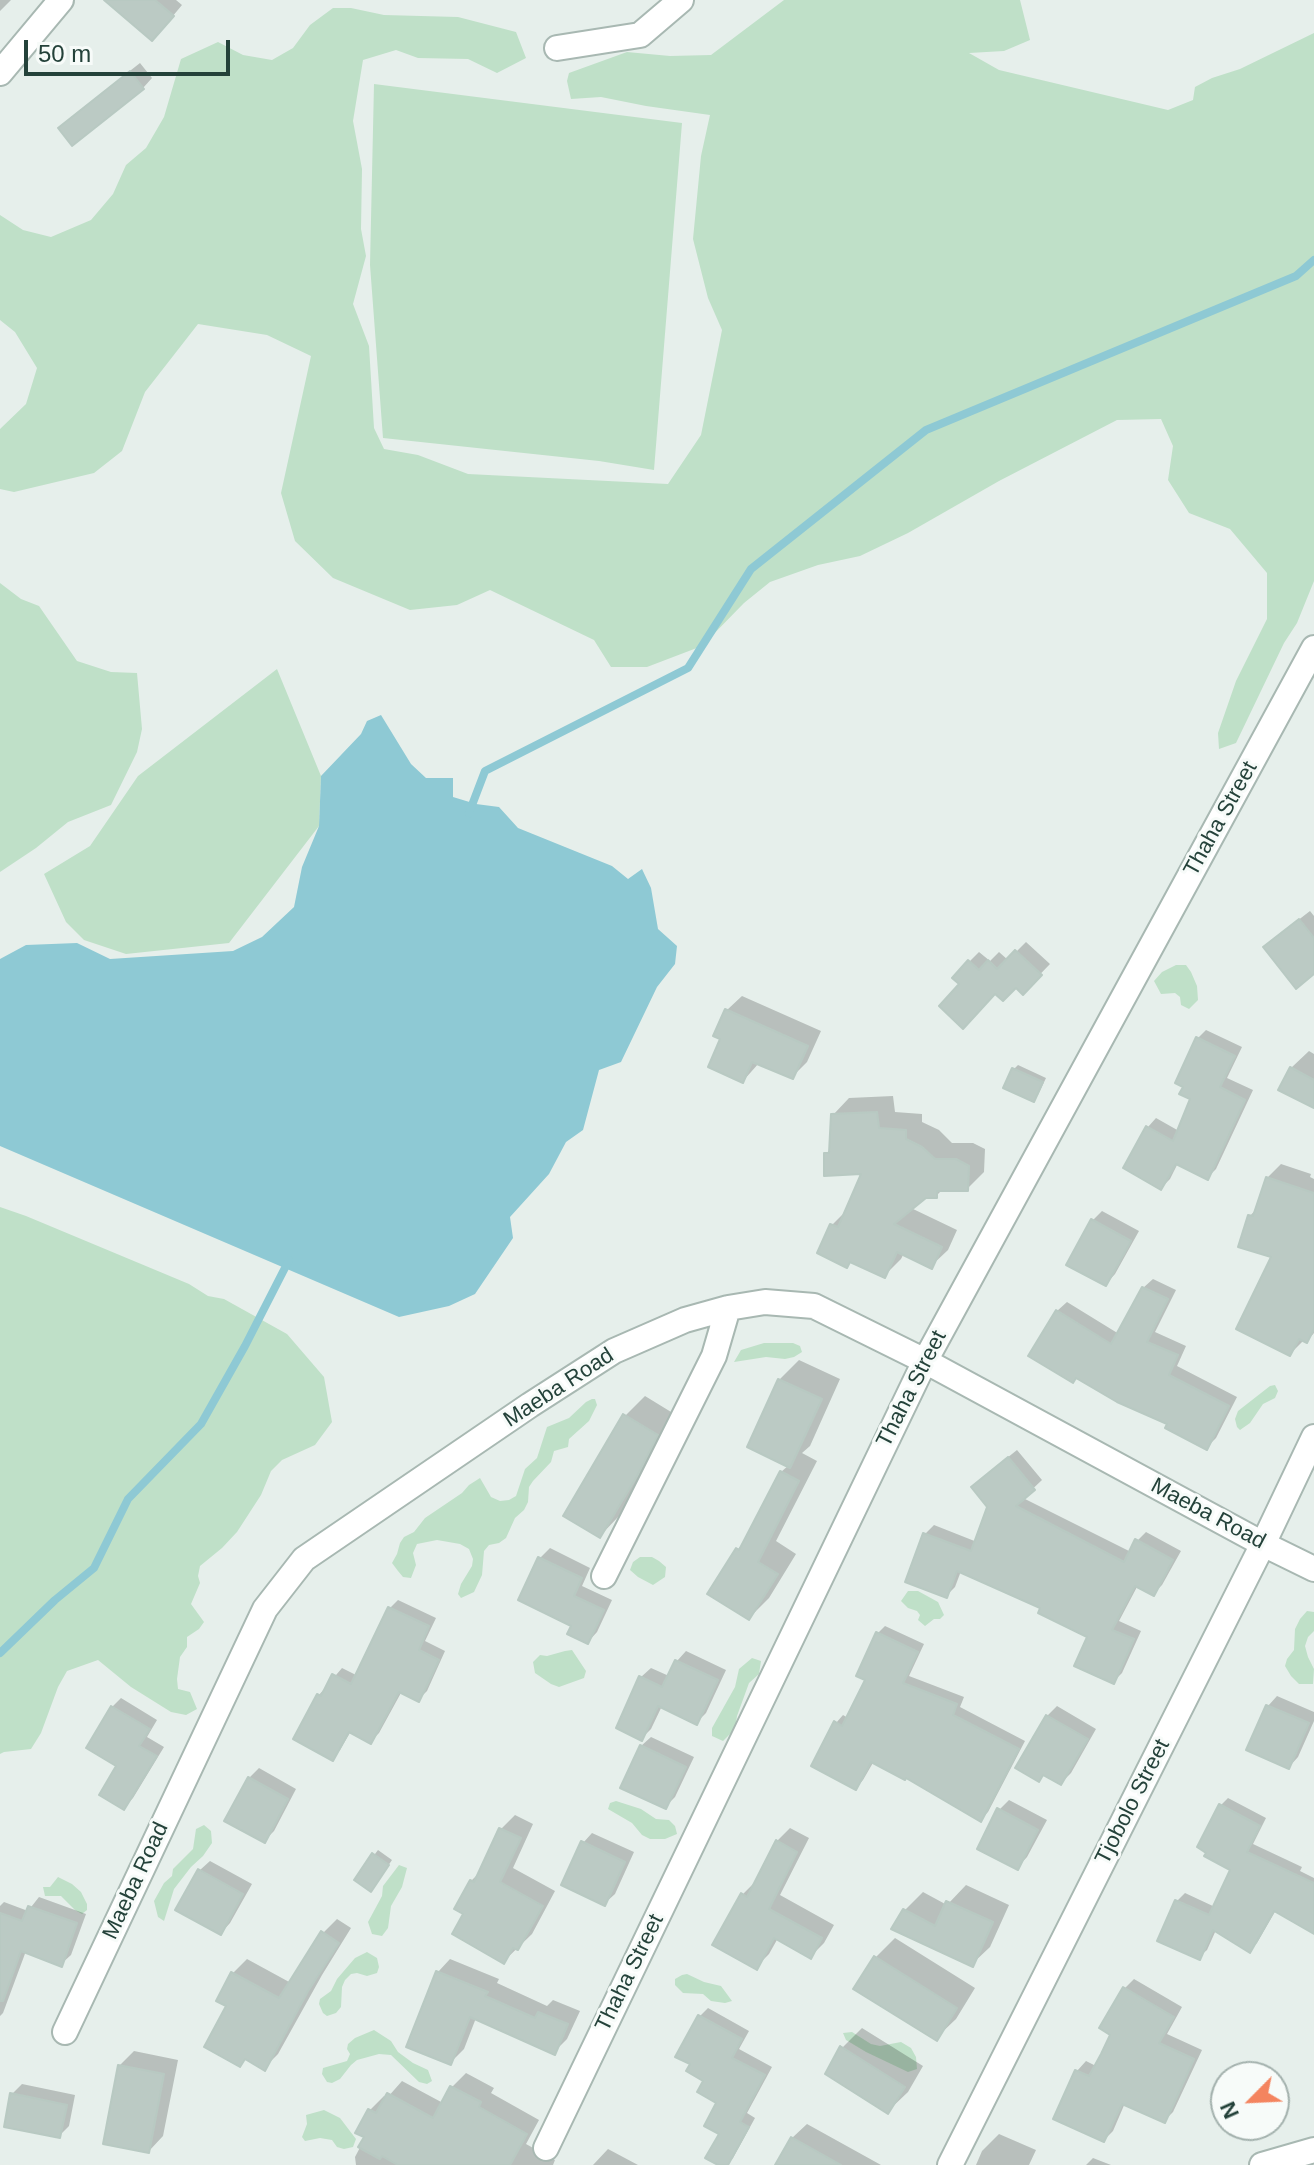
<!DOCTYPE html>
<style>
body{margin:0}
#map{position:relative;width:1314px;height:2165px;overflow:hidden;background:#e6efeb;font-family:Arial,sans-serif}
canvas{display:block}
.north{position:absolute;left:1210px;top:2061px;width:80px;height:80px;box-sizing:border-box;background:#f7fbf9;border:2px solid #a3b1ad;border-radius:50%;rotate:246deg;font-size:22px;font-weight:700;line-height:32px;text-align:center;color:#24423a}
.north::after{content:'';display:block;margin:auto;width:28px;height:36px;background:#f4845f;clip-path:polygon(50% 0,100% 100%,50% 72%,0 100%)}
.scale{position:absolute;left:24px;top:40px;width:206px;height:36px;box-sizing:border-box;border:4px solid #24423a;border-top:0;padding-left:10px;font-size:24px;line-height:28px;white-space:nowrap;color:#24423a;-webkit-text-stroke:6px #f7fbf9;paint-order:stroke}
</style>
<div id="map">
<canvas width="1314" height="2165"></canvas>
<div class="north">N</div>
<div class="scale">50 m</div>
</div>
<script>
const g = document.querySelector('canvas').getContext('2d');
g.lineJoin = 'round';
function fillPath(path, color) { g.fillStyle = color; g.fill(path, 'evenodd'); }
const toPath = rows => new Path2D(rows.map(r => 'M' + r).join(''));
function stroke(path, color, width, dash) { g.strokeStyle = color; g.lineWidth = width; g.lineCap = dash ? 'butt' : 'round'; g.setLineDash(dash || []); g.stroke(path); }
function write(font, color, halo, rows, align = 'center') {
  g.font = font + ' Arial,sans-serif'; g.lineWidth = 6; g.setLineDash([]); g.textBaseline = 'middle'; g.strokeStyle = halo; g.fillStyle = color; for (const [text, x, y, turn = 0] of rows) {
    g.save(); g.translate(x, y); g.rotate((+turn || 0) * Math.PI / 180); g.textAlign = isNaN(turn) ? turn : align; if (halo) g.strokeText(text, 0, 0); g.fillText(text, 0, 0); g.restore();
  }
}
fillPath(toPath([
 [784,0,1020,0,1030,40,1004,51,969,53,999,70,1168,110,1193,100,1195,87,1212,78,1240,69,1314,33,1314,581,1297,623,1284,643,1236,743,1219,749,1218,733,1236,681,1267,619,1267,573,1230,529,1189,513,1168,480,1173,446,1161,419,1117,420,999,481,908,533,860,556,818,565,770,582,744,603,702,646,647,667,611,667,594,640,490,590,457,605,410,610,333,578,295,541,281,493,311,356,267,335,198,324,145,392,122,451,94,473,14,492,0,489,0,429,26,404,37,368,15,332,0,320,0,215,23,230,51,237,91,220,113,194,126,165,146,148,164,117,181,59,218,42,243,55,272,60,293,48,310,25,333,8,351,8,384,15,458,17,516,32,526,58,497,73,468,59,418,58,396,50,363,60,353,121,362,169,361,229,366,256,353,304,369,346,374,428,384,449,418,455,468,474,668,484,701,435,722,330,708,298,693,239,701,156,710,115,646,106,601,97,571,99,567,81,569,73,627,52,670,56,711,55],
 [374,84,682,123,654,470,599,461,383,438,370,265],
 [0,583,21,599,39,606,77,661,111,672,137,673,142,729,137,752,111,805,68,822,36,848,0,872],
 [277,669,321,776,319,826,229,943,126,954,84,940,66,922,44,874,90,846,138,776],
 [1176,965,1186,965,1191,972,1197,986,1198,1000,1189,1009,1181,1005,1180,997,1175,993,1161,994,1154,981,1162,972],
 [0,1207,26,1216,189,1284,208,1296,224,1299,287,1334,324,1377,332,1422,315,1445,282,1460,271,1471,261,1495,237,1532,222,1548,200,1566,198,1576,200,1583,191,1604,204,1622,199,1629,187,1637,187,1647,180,1657,177,1679,178,1689,190,1692,197,1709,186,1715,171,1712,131,1687,98,1660,67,1671,58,1687,41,1733,31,1749,4,1752,0,1754],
 [764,1343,793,1343,800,1346,802,1352,794,1357,785,1359,766,1357,734,1362,741,1350],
 [1275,1385,1278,1391,1275,1398,1263,1404,1250,1423,1240,1430,1237,1427,1235,1419,1238,1411,1270,1386],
 [592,1399,595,1399,597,1405,589,1421,569,1439,568,1447,554,1451,551,1462,533,1481,529,1487,528,1502,524,1510,515,1518,506,1538,499,1543,489,1545,484,1551,482,1575,474,1592,461,1598,458,1594,461,1584,472,1566,473,1559,469,1549,460,1544,437,1540,417,1544,413,1553,416,1565,411,1578,403,1577,398,1571,392,1563,397,1554,400,1543,404,1537,414,1532,425,1518,462,1493,469,1485,480,1478,491,1497,500,1501,509,1500,516,1496,525,1469,537,1458,547,1427,569,1418,586,1402],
 [640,1557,652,1557,659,1561,666,1567,665,1577,653,1585,638,1577,630,1570,633,1562],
 [908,1591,918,1591,938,1602,944,1615,940,1619,934,1619,925,1626,918,1620,920,1615,917,1611,908,1608,901,1601],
 [1307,1611,1314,1612,1314,1631,1308,1637,1305,1646,1308,1657,1314,1669,1313,1684,1299,1684,1291,1676,1285,1666,1287,1659,1294,1650,1295,1629,1300,1619],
 [572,1650,586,1671,584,1678,559,1687,551,1684,535,1673,533,1662,540,1655,547,1656,565,1651],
 [752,1658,761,1661,759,1674,749,1683,737,1716,735,1729,723,1741,712,1736,712,1728,735,1687,739,1669],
 [616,1801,641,1809,656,1819,669,1820,675,1826,677,1834,665,1839,650,1839,642,1835,632,1823,608,1809,610,1803],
 [204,1825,211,1831,212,1843,203,1856,191,1867,174,1889,164,1921,158,1917,154,1901,164,1883,172,1876,173,1869,193,1849,196,1829],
 [399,1865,407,1868,402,1887,391,1906,388,1928,382,1936,372,1934,368,1922,382,1896,383,1886],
 [58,1877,72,1884,81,1892,87,1904,87,1910,82,1914,75,1910,61,1896,45,1896,43,1887,50,1887],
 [367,1952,377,1958,379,1967,377,1973,367,1976,357,1973,351,1974,345,1980,342,1987,341,2007,336,2013,327,2016,323,2013,319,2004,320,1999,331,1991,337,1979,355,1958],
 [687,1974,704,1982,721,1986,732,2001,725,2003,711,2001,703,1994,683,1993,675,1985,675,1979,682,1975],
 [374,2030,391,2041,398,2052,413,2063,428,2070,432,2081,427,2084,419,2082,391,2055,379,2054,357,2060,351,2065,340,2079,332,2083,327,2082,322,2074,323,2068,347,2061,350,2054,347,2049,348,2044,355,2038],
 [852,2032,871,2044,880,2046,901,2042,911,2048,916,2057,917,2069,908,2072,866,2052,846,2040,843,2033],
 [324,2110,340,2118,356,2139,353,2147,344,2149,337,2147,332,2140,320,2138,305,2141,302,2137,307,2124,306,2115]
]), '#bfe0c8');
fillPath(toPath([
 [381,715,411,764,426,778,453,778,453,797,476,804,499,807,518,828,612,866,628,879,642,869,651,888,658,929,677,946,675,964,657,987,621,1062,599,1070,583,1130,566,1142,549,1174,510,1217,513,1238,475,1294,449,1306,399,1317,0,1146,0,959,26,945,77,943,110,959,233,951,262,937,294,907,302,867,319,826,321,776,361,734,367,721]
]), '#8ec9d4');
fillPath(toPath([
 [0,0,11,0,0,11],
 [127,0,176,0,182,5,162,29],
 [140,63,152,78,143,88,70,118],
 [1310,911,1314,916,1314,972,1275,938],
 [1026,942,1050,964,1023,992,1016,985,995,992,961,984,954,977,979,952,990,961,999,952,1008,960],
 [742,996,821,1031,807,1062,792,1077,759,1063,743,1081,723,1038,727,1010],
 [1206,1030,1242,1047,1227,1078,1253,1090,1216,1169,1207,1178,1178,1163,1170,1179,1161,1188,1148,1127,1156,1118,1179,1131,1192,1098,1186,1086,1198,1038],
 [1309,1051,1314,1054,1314,1106,1291,1068],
 [1018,1065,1046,1078,1038,1095,1034,1100,1014,1069],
 [893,1096,895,1112,922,1114,922,1122,939,1130,952,1143,973,1143,985,1149,984,1172,967,1189,943,1189,936,1196,925,1196,911,1208,957,1230,948,1250,931,1266,904,1253,901,1259,885,1275,852,1260,847,1265,819,1252,832,1225,848,1209,865,1172,826,1154,831,1148,833,1115,849,1098],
 [1281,1164,1311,1174,1310,1177,1314,1179,1314,1333,1307,1341,1305,1339,1290,1354,1273,1256,1250,1216,1258,1207,1267,1178],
 [1102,1211,1139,1231,1115,1274,1106,1284,1092,1221],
 [1153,1279,1176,1290,1155,1332,1186,1346,1177,1366,1237,1397,1216,1438,1207,1447,1169,1423,1057,1311,1067,1302,1119,1334,1143,1288],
 [799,1360,840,1379,810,1446,802,1453,817,1461,776,1541,796,1554,769,1598,749,1618,710,1594,738,1549,745,1541,781,1472,789,1465,779,1380],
 [645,1396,676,1415,656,1454,619,1516,600,1536,625,1416],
 [1017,1450,1042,1480,1023,1498,1131,1552,1137,1541,1146,1532,1181,1551,1162,1585,1153,1594,1138,1585,1119,1621,1141,1631,1122,1673,1114,1681,1089,1636,1043,1607,961,1571,955,1587,946,1596,925,1534,934,1525,977,1542,990,1507,982,1478],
 [550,1548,590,1568,582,1586,612,1600,597,1632,588,1642,574,1625,520,1599,540,1558],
 [398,1600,436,1618,425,1641,445,1651,427,1691,419,1699,402,1691,379,1733,371,1741,351,1731,340,1750,332,1758,319,1695,342,1668,358,1676,390,1608],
 [885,1626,924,1644,909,1676,964,1697,960,1707,1025,1741,988,1812,981,1819,906,1776,874,1761,863,1780,856,1788,836,1723,843,1715,848,1718,868,1679,877,1634],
 [686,1651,726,1670,706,1713,697,1722,662,1706,651,1729,642,1738,641,1677,651,1668,669,1676,677,1661],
 [1277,1696,1314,1712,1314,1721,1298,1757,1289,1767,1268,1706],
 [121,1698,157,1720,147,1737,164,1747,133,1798,124,1807,112,1707],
 [1057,1706,1096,1729,1071,1773,1061,1783,1047,1716],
 [651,1737,694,1757,675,1797,665,1807,641,1746],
 [259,1768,296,1789,274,1831,264,1841,249,1778],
 [1228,1798,1266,1818,1253,1844,1302,1867,1300,1871,1314,1878,1314,1932,1276,1910,1257,1943,1250,1950,1216,1930,1207,1950,1199,1957,1160,1940,1177,1901,1185,1893,1215,1907,1233,1869,1221,1805],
 [1009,1800,1047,1820,1027,1857,1018,1867,999,1810],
 [515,1815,533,1824,513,1868,555,1891,532,1934,504,1961,465,1913,471,1881,481,1871,501,1829],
 [790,1828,809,1838,780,1895,834,1925,824,1943,811,1956,778,1938,769,1954,756,1967,742,1895,755,1882,777,1841],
 [592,1833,634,1852,615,1894,605,1903,583,1843],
 [378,1850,392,1860,375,1885,356,1879],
 [210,1861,252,1884,230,1923,221,1933,200,1870],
 [966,1885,1009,1905,990,1947,972,1964,894,1928,905,1910,923,1892,947,1905],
 [39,1897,86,1914,71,1955,61,1964,26,1951,3,2013,0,2016,0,1906,4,1902,28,1911],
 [337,1919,351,1928,322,1975,278,2054,264,2068,247,2058,240,2065,229,2006,218,2000,233,1973,247,1959,291,1983,323,1933],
 [895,1938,975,1988,956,2019,936,2038,876,1957],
 [450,1959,499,1979,497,1983,547,2006,553,2000,580,2011,567,2039,554,2052,476,2018,464,2049,451,2062,438,1972],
 [1134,1979,1182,2007,1167,2034,1202,2050,1173,2112,1164,2121,1125,2103,1113,2131,1104,2140,1056,2118,1077,2071,1086,2061,1096,2066,1112,2034,1125,1988],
 [708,2008,749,2031,739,2049,772,2067,747,2113,755,2118,733,2158,727,2165,722,2165,719,2102,706,2080,692,2064,699,2017],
 [862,2028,923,2066,908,2092,888,2111,842,2048],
 [134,2051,178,2060,163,2136,149,2151,119,2066],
 [466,2073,494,2088,491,2093,539,2120,526,2144,555,2160,553,2165,356,2165,355,2157,366,2136,370,2110,384,2096,387,2098,402,2081,443,2103,452,2087],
 [22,2084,75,2095,69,2126,59,2136,12,2094],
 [807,2124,881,2165,778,2165,792,2138],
 [999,2134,1036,2150,1029,2165,976,2165,982,2151],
 [608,2149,638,2165,593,2165],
 [1093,2158,1111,2165,1086,2165]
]), '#0003');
stroke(toPath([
 [469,813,485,771,688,668,751,569,926,430,1296,276,1314,260],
 [0,1653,55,1600,94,1568,128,1499,201,1424,245,1346,289,1260]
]), '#8ec9d4', 8);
const building = toPath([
 [104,0,155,0,174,16,152,41,104,0],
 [130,71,144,89,72,146,58,128,130,71],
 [1299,919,1314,938,1314,974,1296,989,1263,947,1299,919],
 [1015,950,1042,975,1023,995,1016,988,1003,1001,995,994,963,1029,939,1006,959,984,952,978,968,960,979,970,988,960,997,969,1015,950],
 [725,1009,808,1046,793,1079,752,1062,743,1083,708,1067,720,1039,713,1036,725,1009],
 [1196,1037,1235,1056,1220,1087,1245,1100,1208,1180,1176,1164,1161,1190,1123,1168,1146,1126,1173,1141,1190,1099,1179,1094,1183,1087,1175,1083,1196,1037],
 [1290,1067,1314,1080,1314,1108,1278,1090,1290,1067],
 [1012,1068,1043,1082,1034,1102,1003,1088,1012,1068],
 [877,1112,879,1128,906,1130,906,1139,922,1147,935,1159,956,1159,969,1166,968,1191,937,1191,937,1198,926,1198,894,1224,942,1247,932,1269,897,1252,885,1278,850,1262,847,1268,817,1253,830,1224,838,1227,861,1174,824,1176,824,1153,829,1153,831,1114,877,1112],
 [1266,1177,1314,1193,1314,1329,1307,1343,1299,1339,1290,1356,1236,1329,1271,1257,1238,1247,1248,1215,1253,1216,1266,1177],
 [1091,1219,1131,1241,1106,1286,1066,1265,1091,1219],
 [1142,1287,1168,1299,1147,1342,1178,1355,1169,1375,1229,1406,1207,1450,1165,1428,1167,1424,1117,1402,1076,1378,1073,1383,1028,1356,1056,1310,1111,1344,1142,1287],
 [778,1379,822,1399,790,1468,747,1447,778,1379],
 [623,1414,658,1435,637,1476,600,1538,563,1516,623,1414],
 [1008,1457,1035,1490,1016,1506,1124,1562,1135,1539,1173,1560,1154,1596,1135,1586,1112,1630,1134,1639,1114,1684,1074,1666,1087,1637,1038,1613,1040,1608,957,1571,947,1598,905,1582,923,1533,971,1551,987,1507,971,1487,1008,1457],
 [780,1471,799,1481,758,1562,778,1574,749,1620,707,1594,736,1548,739,1550,780,1471],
 [538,1557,582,1578,574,1596,604,1610,588,1644,567,1634,571,1626,518,1600,538,1557],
 [388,1607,429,1626,419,1650,439,1660,419,1702,399,1692,371,1744,349,1732,333,1761,293,1739,317,1694,321,1696,332,1674,351,1684,388,1607],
 [876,1632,918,1652,903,1683,957,1704,953,1715,1019,1749,981,1822,906,1778,905,1780,871,1762,856,1790,811,1766,834,1721,842,1726,865,1680,856,1676,876,1632],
 [675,1660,718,1680,697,1725,658,1706,642,1741,616,1728,639,1676,662,1687,675,1660],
 [1266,1705,1309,1723,1289,1769,1246,1750,1266,1705],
 [111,1706,150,1729,139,1746,157,1756,124,1810,99,1795,116,1766,86,1748,111,1706],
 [1046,1715,1088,1739,1061,1785,1043,1775,1039,1782,1015,1768,1046,1715],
 [640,1745,686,1767,666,1809,620,1788,640,1745],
 [248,1777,288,1799,265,1843,224,1821,248,1777],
 [1219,1804,1260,1826,1247,1852,1314,1883,1314,1934,1274,1911,1250,1953,1213,1930,1200,1960,1157,1941,1175,1900,1209,1915,1230,1870,1204,1856,1206,1853,1197,1847,1219,1804],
 [997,1808,1038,1830,1018,1870,977,1849,997,1808],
 [499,1828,521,1838,500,1882,543,1906,518,1950,513,1948,504,1964,452,1934,463,1914,454,1909,470,1880,474,1882,499,1828],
 [776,1840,797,1852,769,1909,822,1938,811,1959,774,1938,757,1970,712,1945,741,1893,747,1897,776,1840],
 [581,1841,625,1862,605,1906,561,1885,581,1841],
 [372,1853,389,1865,371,1892,354,1880,372,1853],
 [198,1869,243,1894,221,1935,175,1910,198,1869],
 [946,1901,993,1922,973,1967,891,1929,903,1909,935,1926,946,1901],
 [28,1906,77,1923,62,1967,21,1951,3,2001,0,2001,0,1913,22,1921,28,1906],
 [321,1931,339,1943,308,1991,265,2071,245,2059,240,2067,204,2047,226,2006,216,2001,231,1972,279,1998,321,1931],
 [874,1956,957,2008,937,2041,853,1989,874,1956],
 [436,1971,488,1992,485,1996,535,2018,538,2012,568,2024,555,2055,470,2017,451,2065,406,2047,436,1971],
 [1123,1987,1174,2017,1159,2043,1194,2059,1165,2123,1122,2104,1104,2142,1053,2119,1075,2070,1089,2076,1101,2054,1110,2035,1099,2028,1123,1987],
 [698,2015,742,2039,732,2058,765,2075,740,2122,749,2127,728,2165,718,2165,705,2158,719,2134,704,2126,716,2103,697,2092,703,2081,686,2071,690,2064,675,2057,698,2015],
 [840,2046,905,2087,888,2114,825,2074,840,2046],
 [118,2065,164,2074,149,2153,103,2144,118,2065],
 [450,2086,481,2102,479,2107,527,2134,510,2165,398,2165,382,2156,380,2159,358,2147,364,2137,355,2133,368,2109,376,2113,387,2093,433,2118,450,2086],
 [10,2093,67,2105,60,2138,4,2127,10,2093],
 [791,2137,841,2165,775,2165,791,2137]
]);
fillPath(building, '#bbcac4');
stroke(building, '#b8c9c2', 2);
const street = toPath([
 [557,48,640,35,681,0],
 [0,73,61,0],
 [604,1576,714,1356,728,1308],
 [65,2032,265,1609,304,1559,530,1405,614,1351,685,1320,728,1308,765,1302,814,1306,925,1361,1263,1544,1314,1569],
 [546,2148,925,1361,1314,648],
 [950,2165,1263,1544,1314,1437],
 [1262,2165,1314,2150]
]);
stroke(street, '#a8b8b2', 28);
stroke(street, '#fff', 24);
write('22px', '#24423a', '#f7fbf9', [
 ["Thaha Street",1221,819,-61],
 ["Maeba Road",559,1388,-33],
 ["Thaha Street",912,1389,-63],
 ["Maeba Road",1208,1514,28],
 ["Tjobolo Street",1133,1802,-63],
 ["Maeba Road",136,1881,-65],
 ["Thaha Street",630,1973,-64]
]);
</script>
